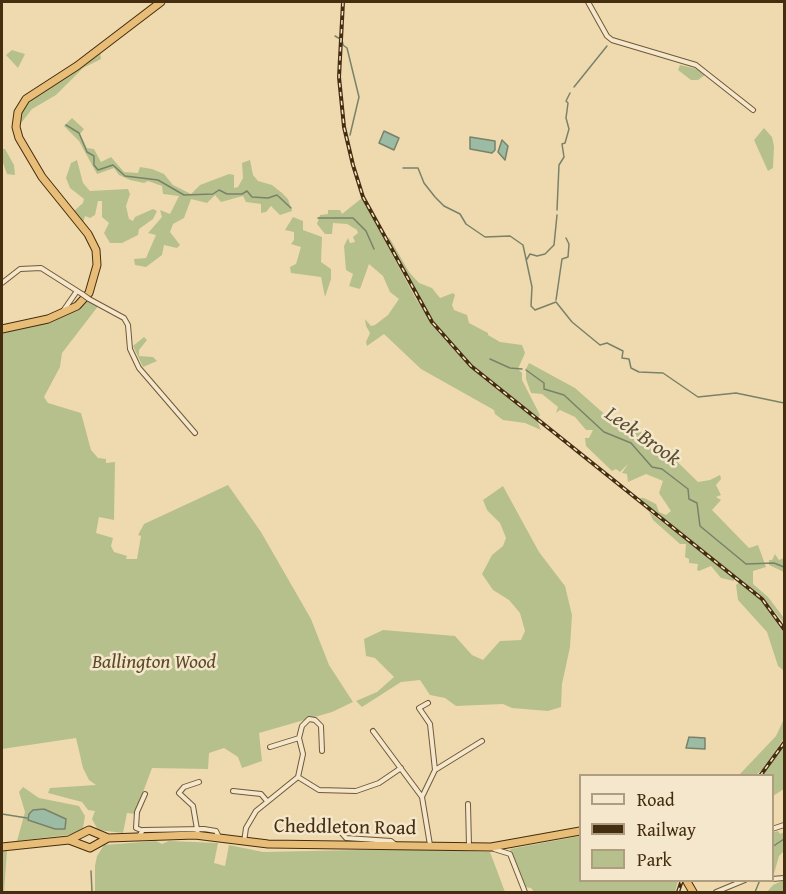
<!DOCTYPE html>
<style>
body{margin:0}
#map{position:relative;width:786px;height:894px;overflow:hidden;background:#efdaaf;font-family:"Gentium Book Plus",serif}
canvas{display:block}
.frame{position:absolute;inset:0;border:3px solid #452d10;pointer-events:none}
.legend{position:absolute;left:579px;top:774px;width:195px;height:108px;box-sizing:border-box;background:#f5e7cb;border:2px solid #af9d80;margin:0;padding:8px 10px;list-style:none;font-size:18px;color:#452d10}
.legend li{display:flex;align-items:center;gap:12px;height:30px}
.legend b{width:30px;border:2px solid #af9d80}
</style>
<div id="map">
<canvas width="786" height="894"></canvas>
<div class="frame"></div>
<ul class="legend">
<li><b style="height:8px;background:#f5e7cb"></b>Road</li>
<li><b style="height:8px;background:#452d10"></b>Railway</li>
<li><b style="height:16px;background:#b6c08d"></b>Park</li>
</ul>
</div>
<script>
const g = document.querySelector('canvas').getContext('2d');
g.lineJoin = 'round';
function fillPath(path, color) { g.fillStyle = color; g.fill(path, 'evenodd'); }
const toPath = rows => new Path2D(rows.map(r => 'M' + r).join(''));
function stroke(path, color, width, dash) { g.strokeStyle = color; g.lineWidth = width; g.lineCap = dash ? 'butt' : 'round'; g.setLineDash(dash || []); g.stroke(path); }
function write(font, color, halo, rows, align = 'center') {
  g.font = font + ' "Gentium Book Plus",serif'; g.lineWidth = 5; g.setLineDash([]); g.textBaseline = 'middle'; g.strokeStyle = halo; g.fillStyle = color; for (const [text, x, y, turn = 0] of rows) {
    g.save(); g.translate(x, y); g.rotate((+turn || 0) * Math.PI / 180); g.textAlign = isNaN(turn) ? turn : align; if (halo) g.strokeText(text, 0, 0); g.fillText(text, 0, 0); g.restore();
  }
}
fillPath(toPath([
 [12,50,25,54,18,68,6,55],
 [100,51,101,59,83,68,56,95,32,109,18,127,20,111,24,104],
 [680,65,697,69,705,75,698,80,691,80,678,70],
 [72,118,84,129,80,134,87,148,94,149,101,162,111,157,124,172,138,173,140,167,152,169,164,174,173,185,191,194,200,185,229,174,234,175,234,188,238,187,243,178,242,163,250,160,253,175,258,181,272,185,282,193,288,199,292,211,280,215,271,206,266,212,261,213,261,204,246,202,243,196,221,202,215,195,207,203,191,199,184,218,173,224,170,232,180,245,177,248,164,245,162,255,146,267,135,265,134,259,146,258,156,235,148,233,162,217,160,210,170,214,179,196,163,194,162,186,148,181,144,183,130,180,119,175,114,168,97,174,79,141,64,126],
 [764,128,772,137,774,146,773,168,768,171,754,140],
 [2,149,5,149,14,165,15,175,7,174,2,160],
 [77,160,83,183,90,191,128,189,130,194,126,206,129,219,133,221,135,217,153,209,157,211,153,219,139,229,138,235,122,243,110,243,104,233,109,223,102,217,102,201,98,201,95,215,90,218,85,216,83,223,74,211,83,203,84,199,70,188,66,178,71,163],
 [362,198,416,299,438,332,465,362,537,421,541,430,525,423,503,420,495,414,494,410,421,369,384,334,367,346,366,342,370,333,366,326,365,319,371,326,375,325,388,315,399,299,390,292,383,276,369,264,360,289,349,286,353,274,346,270,344,246,348,238,350,243,355,242,353,237,358,233,357,230,347,224,333,223,332,234,325,234,317,224,320,215,328,214,328,210,340,210,342,214],
 [293,217,303,221,303,230,322,237,321,262,331,269,331,279,325,297,321,277,291,273,290,267,296,264,301,247,291,244,294,240,294,232,285,230],
 [389,237,409,272,419,283,432,288,440,298,453,293,455,295,452,305,454,310,467,315,469,323,488,333,488,335,500,342,522,345,525,353,518,369,522,373,522,380,540,415,538,418,469,362,442,333,420,301,388,242],
 [87,300,99,305,62,353,60,367,44,397,48,403,81,413,91,450,98,458,106,459,106,463,115,462,114,520,99,517,96,533,113,538,111,546,114,552,127,556,126,559,137,559,141,536,138,535,144,524,228,485,261,532,311,619,329,665,353,702,332,712,259,733,262,761,242,768,238,757,224,748,209,753,208,769,152,768,135,814,127,813,123,833,98,830,92,819,95,811,88,810,82,802,48,793,50,788,96,785,89,780,83,768,76,738,2,749,2,331,45,322],
 [144,337,147,340,139,350,139,356,153,357,157,361,143,367,133,346],
 [529,363,575,388,609,418,652,437,698,482,710,480,720,475,721,479,716,485,721,495,716,497,721,500,712,510,749,548,758,545,766,567,753,571,753,584,768,597,784,618,784,623,763,598,638,498,644,498,656,504,659,512,666,515,671,511,659,493,663,481,646,474,628,482,627,474,622,473,628,464,620,472,616,469,612,471,586,446,585,438,589,438,593,430,586,430,575,417,560,410,556,413,558,407,542,394,531,393,526,379,526,369],
 [503,486,539,552,565,586,572,615,570,647,562,684,561,707,548,711,512,708,503,704,456,706,445,698,430,695,420,680,401,682,362,707,356,701,377,692,394,677,375,658,366,656,364,639,383,630,455,636,472,655,483,660,500,641,521,640,525,631,520,613,509,600,493,590,482,574,492,555,503,546,506,538,500,523,487,510,483,500],
 [649,512,734,577,734,581,721,578,711,566,699,571,697,570,698,564,689,563,689,559,685,557,686,544,680,544,653,520],
 [775,554,779,560,784,558,784,572,769,565,769,560,772,560],
 [740,582,758,597,784,633,784,683,784,671,778,666,767,632,738,600,736,585],
 [784,719,784,738,765,767,756,775,739,775,776,736],
 [784,745,784,789,773,796,772,776,761,775],
 [23,787,39,798,79,806,85,816,83,828,75,834,17,841,25,812,19,792],
 [778,831,780,834,784,832,784,851,779,856,773,877,772,833],
 [580,836,580,880,678,881,675,892,534,892,531,888,525,887,510,849],
 [156,841,162,844,169,841,218,843,214,863,225,866,229,845,263,852,407,849,490,852,505,892,95,892,95,866,97,856,104,845],
 [7,850,4,892,2,892,2,851],
 [784,880,784,892,767,892,773,885]
]), '#b6c08d');
const water = toPath([
 [384,131,399,138,394,150,379,143,384,131],
 [470,137,495,141,495,150,492,153,470,149,470,137],
 [502,140,508,146,505,160,498,152,502,140],
 [689,737,705,738,705,749,686,748,689,737],
 [44,809,66,819,65,829,55,829,28,820,29,814,33,810,44,809]
]);
fillPath(water, '#9bbba5');
stroke(water, '#798269', 1.5);
stroke(toPath([
 [335,36,342,40,343,45,347,48,359,97,350,135],
 [574,87,607,46],
 [66,125,79,133,87,152,94,156,94,165,98,170,113,165,125,176,158,180,184,195,213,194,219,190,227,194,242,194,247,191,252,197,268,198,277,195,291,208],
 [403,168,418,168,424,183,435,197,444,206,460,214,466,224,485,237,510,236,523,245,532,287,531,306,535,310,556,302,572,322,600,345,607,343,623,351,622,358,629,359,631,368,639,372,663,373,698,397,736,393,784,403],
 [557,210,559,165,564,157,562,144,565,143,569,129,566,118,568,103,566,101,570,93],
 [318,218,353,218,366,231,374,249],
 [527,259,530,254,537,256,545,254,554,245,557,215],
 [556,300,562,259,568,257,569,244,566,238],
 [490,359,510,368,522,369],
 [526,370,544,383,544,389,564,395,604,432,631,443,652,467,662,469,688,489,689,499,697,503,700,526,746,564,774,563,784,567],
 [2,814,27,818],
 [772,847,784,839],
 [91,871,92,892],
 [755,892,760,880]
]), '#798269', 1.5);
const minor = toPath([
 [588,2,607,36,612,40,696,65,753,110],
 [2,283,20,269,41,268,82,294],
 [89,299,124,318,128,325,130,349,139,368,195,433],
 [61,314,77,291],
 [428,703,419,708,430,724,435,770],
 [373,731,422,797,430,845],
 [270,747,299,738],
 [298,777,319,790,356,791,379,783,401,768],
 [233,791,261,794,267,801],
 [422,797,435,770,482,741],
 [468,804,469,846],
 [772,829,784,825],
 [141,830,136,828,137,812,145,794],
 [339,830,346,838,391,841,396,845],
 [198,835,193,806,179,793,184,787,199,782],
 [139,836,143,830,204,829,216,831,219,837],
 [244,842,246,828,256,811,298,777,303,754,299,738,302,726,309,719,315,720,321,726,322,751],
 [494,849,510,854,525,892],
 [772,879,784,878],
 [716,892,745,880]
]);
const trunk = toPath([
 [2,329,48,319,77,306,89,293,97,265,96,250,88,234,42,177,19,138,16,127,18,112,26,99,77,66,161,2],
 [69,840,90,848,108,838,195,835,268,844,491,847,580,831],
 [2,847,69,840,89,830,108,838],
 [686,880,693,892]
]);
stroke(minor, '#705838', 6);
stroke(trunk, '#452d10', 9);
stroke(minor, '#f5e7cb', 4);
stroke(trunk, '#e8bd78', 7);
const rail = toPath([
 [343,2,339,77,344,127,353,165,363,197,432,322,471,366,762,599,784,629],
 [760,776,784,743],
 [678,892,682,880]
]);
stroke(rail, '#452d10', 4);
stroke(rail, '#f5e7cb', 1.5, [4.5]);
const minorBridge = toPath([
 [82,294,89,299]
]);
stroke(minorBridge, '#705838', 6, []);
stroke(minorBridge, '#f5e7cb', 4);
write('italic 20px', '#5c4a29', '#f5e7cb', [
 ["Ballington Wood",154,663]
]);
write('20px', '#452d10', '#f5e7cb', [
 ["Cheddleton Road",345,828,1]
]);
write('italic 21px', '#5a5035', '#f5e7cb', [
 ["Leek Brook",642,437,35]
]);
</script>
